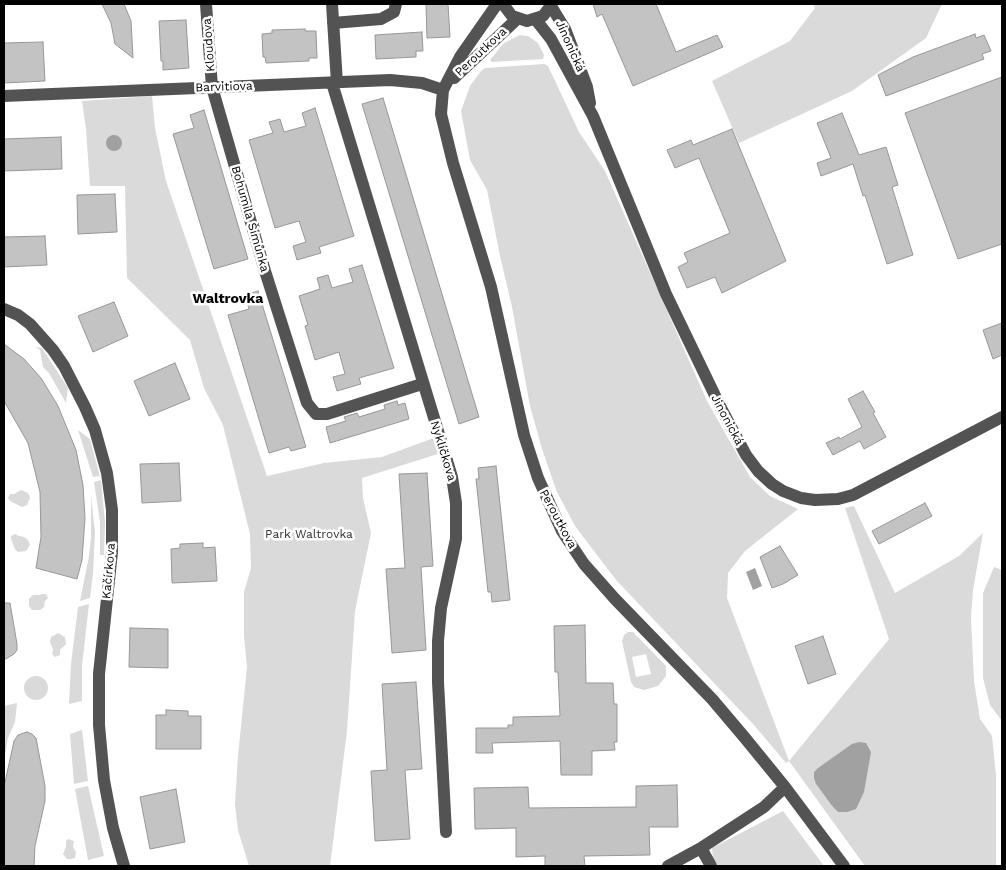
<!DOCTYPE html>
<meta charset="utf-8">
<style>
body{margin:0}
#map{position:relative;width:1006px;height:870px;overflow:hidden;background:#fff;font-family:"Work Sans",sans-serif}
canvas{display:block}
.frame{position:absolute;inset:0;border:5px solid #000;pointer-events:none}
</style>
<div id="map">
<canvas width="1006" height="870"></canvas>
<div class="frame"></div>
</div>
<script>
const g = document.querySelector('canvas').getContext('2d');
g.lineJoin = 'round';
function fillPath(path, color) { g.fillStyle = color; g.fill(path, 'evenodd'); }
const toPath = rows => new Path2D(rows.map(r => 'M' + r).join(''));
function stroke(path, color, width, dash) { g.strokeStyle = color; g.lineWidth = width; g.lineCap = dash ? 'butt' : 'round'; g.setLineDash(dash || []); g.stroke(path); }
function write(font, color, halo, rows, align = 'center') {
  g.font = font + ' "Work Sans",sans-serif'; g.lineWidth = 5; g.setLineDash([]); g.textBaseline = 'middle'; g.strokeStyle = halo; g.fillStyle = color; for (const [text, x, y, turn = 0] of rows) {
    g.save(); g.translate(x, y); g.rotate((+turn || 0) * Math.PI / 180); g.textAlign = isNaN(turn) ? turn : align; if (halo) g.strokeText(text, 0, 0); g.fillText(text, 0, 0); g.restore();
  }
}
fillPath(toPath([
 [813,4,942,4,926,38,852,91,739,143,712,81,790,41,815,8],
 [520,35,528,36,538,43,544,55,543,59,492,62,490,60,504,43],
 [544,64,548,66,579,132,605,171,707,401,750,477,770,496,798,509,745,551,728,573,727,598,789,761,889,639,845,508,854,506,895,593,959,556,983,533,973,590,971,618,974,681,980,719,992,736,996,775,996,866,865,866,789,761,786,763,754,725,616,580,575,526,557,492,542,449,530,406,512,307,500,256,487,190,470,160,461,111,470,86,481,71,485,68],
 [823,765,838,812,832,806,816,784,818,768],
 [152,96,155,128,166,181,267,476,324,463,382,457,439,436,444,452,362,478,363,498,371,533,355,611,347,731,330,866,249,866,238,830,235,804,238,756,247,667,244,636,244,592,251,568,250,534,223,425,204,388,190,340,127,278,125,186,90,186,86,129,82,101],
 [35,347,42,348,68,388,66,403,49,373,43,367,40,350],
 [78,430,90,439,100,476,93,477],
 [101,480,105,522,104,555,100,555,100,522,94,482],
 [21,490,28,493,30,498,27,505,22,507,10,501,8,498,10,494,14,494],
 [91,496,95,532,93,573,90,598,80,601,89,556,91,537],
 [15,534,19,536,24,537,28,540,30,545,26,551,18,552,15,549,11,539,11,536],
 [994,567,1002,570,1002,721,990,705,983,678,983,593],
 [42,594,46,594,48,598,45,601,44,607,40,610,32,610,29,606,29,599,33,595,40,595],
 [89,604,82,666,82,701,69,704,71,664,78,607],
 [628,632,633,632,666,666,666,676,658,686,644,690,634,687,631,682,622,641,624,635],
 [646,654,651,674,636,677,632,657],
 [58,633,65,637,66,644,60,650,60,655,55,657,52,654,53,649,50,642,51,637],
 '24 688a12 12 0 1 1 24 0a12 12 0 1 1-24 0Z',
 [17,703,15,722,8,738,4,761,4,706],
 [82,730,88,781,74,784,70,734],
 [88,786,104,856,88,860,75,789],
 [783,811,824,866,718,866,713,858,712,848],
 [68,839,74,841,73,847,76,852,75,858,71,859,67,859,63,854,66,847,66,841]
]), '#dadada');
fillPath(toPath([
 '106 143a8 8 0 1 1 16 0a8 8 0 1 1-16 0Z',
 [755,568,762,586,753,590,746,572],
 [859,742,866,743,871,752,864,792,856,809,847,812,838,812,832,806,816,784,814,778,814,772,818,768,852,744]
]), '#a1a1a1');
const building = toPath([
 [102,4,124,4,131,21,133,58,115,44,111,23,102,4],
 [426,4,448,4,450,37,427,38,426,4],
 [593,4,656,4,676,52,717,35,723,47,633,86,602,14,597,17,593,4],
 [186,20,189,68,163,70,163,61,161,61,159,21,186,20],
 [305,29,305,31,316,31,317,58,309,58,309,61,266,63,265,57,263,57,262,34,272,33,272,30,305,29],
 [422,32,423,51,416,51,416,57,376,59,375,35,422,32],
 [975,34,976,38,984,35,991,51,982,54,984,59,886,96,878,75,913,57,975,34],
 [43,42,45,81,4,83,4,43,43,42],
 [1002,77,1002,244,958,259,905,113,1002,77],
 [383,98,479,417,459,424,362,104,383,98],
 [315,108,354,236,319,247,321,253,297,260,293,246,306,242,299,221,275,228,249,140,273,133,269,122,280,119,284,132,306,126,302,113,315,108],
 [204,110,248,259,214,269,173,134,194,128,190,115,204,110],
 [842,113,859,155,886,147,898,185,892,187,913,255,887,264,865,195,863,196,853,164,821,176,817,163,831,158,817,123,842,113],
 [732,129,786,261,722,293,715,277,687,288,678,267,688,262,684,253,730,233,699,158,675,168,667,150,691,140,693,145,732,129],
 [61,137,62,169,4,171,4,139,61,137],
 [115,194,117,232,78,234,77,195,115,194],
 [45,236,47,265,4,267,4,237,45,236],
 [362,265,394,368,359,378,361,384,337,391,333,377,345,374,339,352,315,360,305,326,308,325,299,296,320,289,317,278,328,275,332,288,353,282,349,269,362,265],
 [258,291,306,447,291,451,289,447,269,453,228,315,249,309,245,295,258,291],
 [114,302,128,336,93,352,78,316,114,302],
 [1002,323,1002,355,993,359,983,330,1002,323],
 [4,344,24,359,41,378,58,406,76,450,83,485,85,518,82,560,77,579,36,568,41,537,40,492,28,443,4,401,4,344],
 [175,363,190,399,149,416,134,381,175,363],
 [863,391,875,412,873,413,886,437,864,449,860,441,833,455,826,443,839,437,840,439,862,427,848,399,863,391],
 [397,401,398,405,405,403,409,419,330,443,326,427,346,421,344,417,357,413,359,417,385,409,384,405,397,401],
 [179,463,181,501,142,503,140,464,179,463],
 [496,466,510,600,492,602,491,592,488,592,476,479,479,479,478,468,496,466],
 [427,473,433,566,421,567,426,650,392,653,386,569,405,568,399,474,427,473],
 [925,503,932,516,879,544,872,531,925,503],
 [203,543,203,548,215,547,217,581,172,583,171,549,180,548,180,544,203,543],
 [780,546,798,575,783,584,772,588,760,557,780,546],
 [4,603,10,603,17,644,17,650,14,654,4,660,4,603],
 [585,625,586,683,613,683,614,704,617,704,617,742,614,742,615,750,592,751,592,775,561,775,560,741,492,743,493,753,476,753,476,728,508,728,508,725,513,725,513,717,560,716,558,672,555,672,554,626,585,625],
 [130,628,168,629,168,668,129,667,130,628],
 [823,636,836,674,808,684,795,646,823,636],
 [416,682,422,769,405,770,410,839,375,841,371,771,387,770,382,684,416,682],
 [166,710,188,711,188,716,201,716,201,749,156,749,156,715,166,715,166,710],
 [27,732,32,734,36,738,45,786,45,801,35,846,34,866,4,866,4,787,14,741,18,735,27,732],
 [677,785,678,827,649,827,650,855,584,856,585,866,545,866,545,856,516,857,516,828,475,829,474,788,528,787,529,808,636,807,636,786,677,785],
 [176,789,185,842,150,849,140,797,176,789]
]);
fillPath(building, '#c3c3c3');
stroke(building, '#979797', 1);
stroke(toPath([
 [206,4,212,87,265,271,307,403,316,414,327,414,422,384],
 [332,4,337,83],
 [497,4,460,57,443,90,441,114,453,163,491,287,524,435,538,478,562,531,584,564,615,599,712,699,745,738,785,787,844,866],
 [503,4,512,16,527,21,543,16,552,4],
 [551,6,565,29,587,87,590,103],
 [536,20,551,39,593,116,666,294,721,408,746,455,758,471,772,484,783,491,801,498,815,500,838,499,853,495,1002,417],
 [333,23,381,19,394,12,396,4],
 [454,78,517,19],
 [332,83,452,477,456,503,456,539,441,608,438,641,438,682,446,832],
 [4,96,390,80,422,83,443,90],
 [4,309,18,315,30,324,53,350,64,366,85,407,95,430,107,473,112,510,112,552,99,674,99,725,104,780,113,828,124,866],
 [701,848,711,866],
 [668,866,701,848,764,807,785,787]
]), '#535353', 12);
write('12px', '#000', '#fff', [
 ["Kloudova",209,45,-94],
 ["Jinonická",570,46,66],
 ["Peroutkova",481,52,-43],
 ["Barvitiova",224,87,-2],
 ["Bohumila Šimůnka",250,219,74],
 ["Jinonická",727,420,62],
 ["Nyklíčkova",443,451,73],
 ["Peroutkova",558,519,62],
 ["Kačírkova",109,571,-85]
]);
write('12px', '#313131', '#fff', [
 ["Park Waltrovka",309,534]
]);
write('bold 14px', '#000', '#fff', [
 ["Waltrovka",228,299]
]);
</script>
